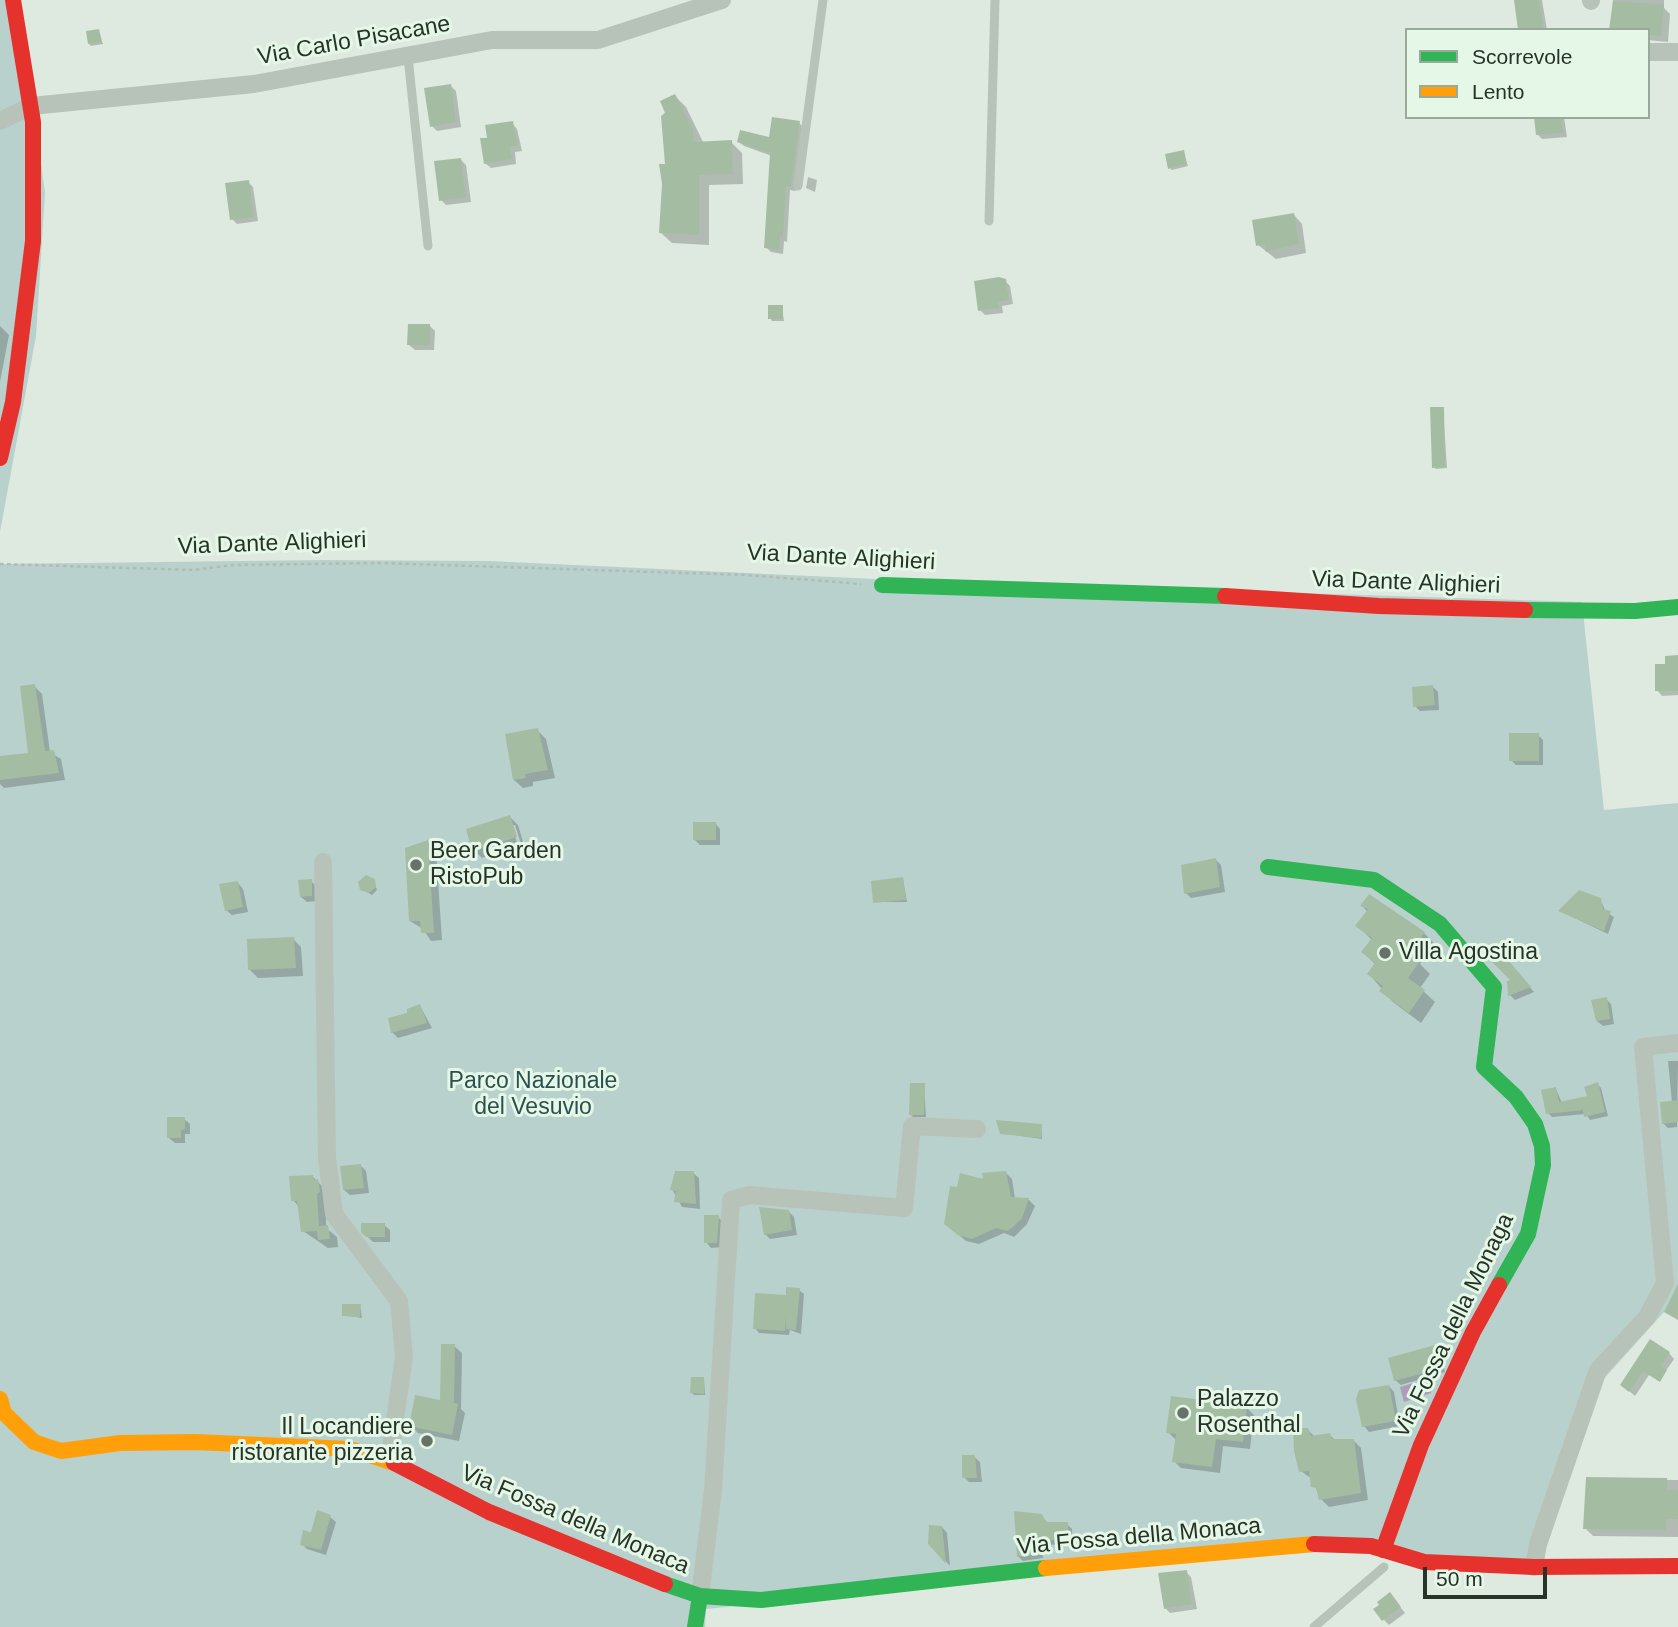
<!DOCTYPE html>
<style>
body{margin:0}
#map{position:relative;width:1678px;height:1627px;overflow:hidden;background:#deeae0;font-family:Helvetica,sans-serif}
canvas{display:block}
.legend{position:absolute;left:1405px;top:28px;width:245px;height:91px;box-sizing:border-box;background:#e5f8e8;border:2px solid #99a99b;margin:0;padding:9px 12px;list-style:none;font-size:21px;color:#273327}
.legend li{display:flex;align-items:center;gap:14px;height:35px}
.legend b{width:35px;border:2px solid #99a99b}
.scale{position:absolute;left:1423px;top:1567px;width:124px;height:32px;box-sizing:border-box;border:4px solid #273327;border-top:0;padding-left:9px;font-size:21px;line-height:24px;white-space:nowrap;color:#273327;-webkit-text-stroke:5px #e5f8e8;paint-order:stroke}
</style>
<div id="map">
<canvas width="1678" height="1627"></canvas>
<ul class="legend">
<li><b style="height:9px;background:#30b455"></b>Scorrevole</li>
<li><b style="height:9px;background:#ff9f0a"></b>Lento</li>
</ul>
<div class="scale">50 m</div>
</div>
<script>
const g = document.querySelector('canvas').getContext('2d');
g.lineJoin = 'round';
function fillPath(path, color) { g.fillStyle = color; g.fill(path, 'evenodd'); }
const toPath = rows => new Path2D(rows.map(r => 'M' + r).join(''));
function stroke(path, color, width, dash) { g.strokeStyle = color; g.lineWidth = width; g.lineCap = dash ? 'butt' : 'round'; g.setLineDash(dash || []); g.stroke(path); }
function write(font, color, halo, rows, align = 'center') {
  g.font = font + ' Helvetica,sans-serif'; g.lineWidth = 6; g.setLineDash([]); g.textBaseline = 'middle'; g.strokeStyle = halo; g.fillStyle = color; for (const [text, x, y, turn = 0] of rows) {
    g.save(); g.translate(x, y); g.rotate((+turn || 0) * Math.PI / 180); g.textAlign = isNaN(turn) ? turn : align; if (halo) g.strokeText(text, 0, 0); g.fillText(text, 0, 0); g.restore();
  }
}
fillPath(toPath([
 [0,0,19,0,45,193,36,336,0,532],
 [323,560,489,561,897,580,1582,602,1604,810,1678,803,1678,1305,1664,1312,1601,1382,1539,1570,1363,1549,1139,1564,706,1609,705,1627,0,1627,0,564]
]), '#b9d1cc');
fillPath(toPath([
 [1427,1379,1431,1393,1404,1402,1400,1387]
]), '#ae9cba');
fillPath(toPath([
 [1515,0,1542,0,1547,30,1520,30],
 [1613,0,1664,0,1664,8,1670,14,1668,42,1648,40,1648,30,1610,29],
 [98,31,103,44,91,46,89,44],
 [450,85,456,91,461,127,437,131,432,126],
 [675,96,686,107,704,144,731,142,742,153,743,184,709,185,709,245,672,243,661,233],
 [1535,117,1564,117,1567,137,1542,139,1537,134],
 [512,123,517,129,522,151,515,152,516,164,491,168,485,163,489,139],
 [799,123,804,128,796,191,790,190,787,242,784,241,783,254,771,252,766,247,772,156,744,146,739,142,770,139],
 [1183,152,1188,166,1172,170,1170,168],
 [461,160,466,165,471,202,446,205,441,200],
 [808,177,817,180,815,192,806,188],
 [248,182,253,187,258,221,237,224,232,219],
 [1294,215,1302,224,1306,253,1276,259,1258,245],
 [1005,281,1010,286,1013,304,1002,306,1003,313,985,315,980,310],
 [782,307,784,321,772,321,770,318],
 [429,325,435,331,434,350,415,350,409,345],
 [0,326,9,335,0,382],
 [1443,408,1447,468,1436,469,1434,467],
 [1678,657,1678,695,1662,696,1657,690,1667,666],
 [34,686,42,694,50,752,61,759,65,780,4,788,0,784,0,757,30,754],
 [1433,687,1438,692,1439,710,1420,711,1415,706],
 [537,730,546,739,555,778,533,782,533,786,523,788,514,780],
 [1538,735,1543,740,1543,765,1516,765,1511,760],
 [510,817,518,825,524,845,482,858,474,850],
 [511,825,515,825,521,844,518,845],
 [715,823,720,829,720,845,700,845,694,839],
 [428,842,436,851,442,940,431,941,423,929,410,921],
 [1216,860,1221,865,1225,892,1191,898,1186,893],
 [903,879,907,902,875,902],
 [311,881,316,886,317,901,307,902,301,897],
 [374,881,377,890,372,895,362,889],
 [238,883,243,889,248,912,232,915,226,910],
 [1600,899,1606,912,1614,917,1608,934,1560,911],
 [1362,906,1424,933,1435,944,1420,964,1430,974,1420,988,1435,1002,1421,1023,1393,1002,1369,974,1376,965,1363,952,1372,940,1358,926,1368,912],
 [293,939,301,947,303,976,258,978,250,970],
 [1505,959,1534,992,1515,1000,1510,995,1509,982,1514,980],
 [1606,999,1611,1004,1614,1024,1603,1026,1597,1021],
 [420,1006,432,1028,398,1038,392,1032],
 [1668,1061,1678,1061,1677,1127,1668,1128,1663,1123,1672,1102],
 [1597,1084,1601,1088,1608,1116,1590,1120,1586,1114,1552,1117,1548,1113,1556,1089,1562,1103,1589,1098],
 [924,1085,926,1117,913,1117,911,1115],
 [184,1119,190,1124,190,1134,185,1134,185,1143,175,1143,169,1138],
 [1041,1125,1042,1139,1002,1133],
 [361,1166,366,1171,369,1193,350,1195,344,1190],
 [693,1173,699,1178,700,1209,682,1207,672,1189],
 [1006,1173,1012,1179,1015,1199,1029,1200,1035,1206,1027,1224,1014,1237,1004,1233,979,1244,966,1241,953,1230,958,1189],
 [313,1177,326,1190,326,1228,337,1237,338,1247,328,1248,303,1231,299,1207,293,1200],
 [788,1211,794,1217,797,1235,770,1239,765,1234],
 [718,1217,723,1222,722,1247,711,1248,706,1242],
 [384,1225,390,1230,390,1242,373,1242,367,1236],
 [799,1290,804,1294,801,1334,790,1330,789,1335,759,1333,755,1328],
 [360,1306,362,1318,343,1315],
 [454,1346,462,1353,461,1409,465,1413,459,1441,418,1433,410,1425,441,1402],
 [1435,1347,1440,1353,1445,1372,1401,1385,1395,1380],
 [1669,1353,1674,1359,1659,1381,1649,1375,1635,1396,1622,1385],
 [704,1379,705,1395,694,1395,692,1393],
 [1389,1386,1394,1392,1400,1426,1369,1432,1364,1426],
 [1246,1407,1254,1415,1250,1449,1223,1446,1220,1473,1181,1468,1174,1461,1176,1440,1168,1432],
 [1308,1430,1315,1437,1330,1435,1336,1441,1353,1440,1361,1448,1368,1500,1329,1507,1321,1499,1312,1479,1301,1471],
 [974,1457,980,1462,982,1482,969,1482,964,1477],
 [1588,1479,1678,1480,1678,1537,1593,1536,1585,1528],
 [1042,1516,1048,1524,1067,1524,1072,1529,1072,1544,1042,1545,1043,1558,1023,1561,1018,1556],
 [330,1517,336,1522,326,1555,307,1549,302,1544],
 [942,1527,947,1533,950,1566,930,1543],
 [1110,1536,1112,1548,1102,1549,1100,1547],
 [1186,1572,1191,1577,1197,1609,1170,1613,1165,1608],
 [1390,1594,1405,1613,1389,1625,1384,1620]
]), '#0003');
fillPath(toPath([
 [1514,0,1539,0,1544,30,1518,30],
 [1613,1,1664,5,1661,36,1648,35,1648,30,1609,30],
 [99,29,102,42,88,44,86,31],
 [451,84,456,122,430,127,424,88],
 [675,94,693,130,694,142,732,140,733,174,699,175,699,235,659,233,662,184,659,164,665,164,661,116,665,113,660,101],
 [772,117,800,121,791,187,786,186,783,238,780,237,779,250,764,248,770,153,737,142,740,130,769,137],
 [1534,117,1561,117,1563,133,1536,135],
 [513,121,518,146,510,147,512,159,484,164,480,138,487,138,485,125],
 [1184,150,1187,164,1168,169,1165,154],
 [461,158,466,197,439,201,434,161],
 [249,180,254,217,230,220,225,183],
 [1294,213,1299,244,1266,252,1265,244,1256,246,1252,220],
 [999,277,1006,279,1009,300,998,302,999,308,978,311,974,281],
 [768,305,783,305,783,319,768,319],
 [408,324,430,324,430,345,407,345],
 [1430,407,1444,407,1445,467,1432,468],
 [1678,655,1678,691,1655,691,1655,664,1665,664,1665,656],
 [35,684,45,751,54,750,59,773,0,780,0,756,28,753,20,686],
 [1433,685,1435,705,1413,707,1412,687],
 [538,728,548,770,525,774,526,778,513,780,505,734],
 [1509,733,1539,733,1539,761,1509,761],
 [510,815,517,837,472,851,466,829],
 [693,822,716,822,716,840,693,840],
 [428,840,434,933,421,933,420,921,409,921,405,848],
 [1216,858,1220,887,1184,894,1181,865],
 [366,875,375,879,376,887,369,893,360,890,358,882],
 [903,877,906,900,873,903,871,881],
 [312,879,312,896,300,897,298,880],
 [238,881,243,907,225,911,219,884],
 [1579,890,1601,898,1603,909,1611,911,1604,931,1558,911],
 [1369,894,1425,932,1409,953,1420,961,1408,978,1425,990,1409,1013,1379,991,1383,986,1367,974,1375,963,1361,952,1372,938,1355,926,1368,909,1360,906],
 [294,937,296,968,248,970,247,939],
 [1501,952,1521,975,1531,987,1508,996,1507,981,1510,980,1491,961],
 [1607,997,1610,1019,1596,1021,1591,1000],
 [420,1004,427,1023,391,1033,388,1018,407,1013,407,1009],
 [1598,1082,1605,1112,1584,1117,1583,1110,1546,1114,1541,1090,1556,1087,1559,1102,1587,1096,1584,1087],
 [910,1083,925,1083,924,1115,909,1115],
 [1678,1100,1678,1122,1662,1124,1660,1102],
 [167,1117,185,1117,185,1129,181,1130,181,1138,167,1138],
 [996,1120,1042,1124,1041,1138,1000,1134],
 [361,1164,364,1188,343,1190,340,1166],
 [675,1171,694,1171,696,1204,674,1202,676,1191,670,1190],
 [1006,1171,1011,1197,1029,1198,1022,1218,1013,1227,1007,1231,996,1228,972,1239,958,1235,944,1224,950,1186,957,1187,960,1173,983,1179,982,1173],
 [313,1175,314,1180,318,1179,320,1192,317,1194,319,1226,328,1225,330,1239,318,1240,317,1231,301,1232,297,1201,291,1201,289,1176],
 [759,1207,789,1210,792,1230,764,1235],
 [704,1215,719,1215,717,1243,704,1243],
 [361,1223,385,1223,385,1237,366,1237,361,1232],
 [1678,1284,1678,1320,1664,1312],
 [786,1287,800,1288,796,1330,786,1329,786,1315,785,1331,753,1329,755,1293,786,1295],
 [342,1304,361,1304,360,1317,342,1316],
 [1650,1339,1670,1352,1661,1366,1667,1370,1660,1382,1643,1371,1629,1392,1620,1385],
 [441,1344,455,1344,454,1403,458,1404,452,1435,409,1426,415,1395,440,1400],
 [1435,1345,1440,1369,1394,1381,1388,1358],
 [691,1377,704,1377,704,1394,690,1393],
 [1389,1385,1396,1421,1362,1427,1356,1399,1359,1390],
 [1171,1396,1247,1406,1243,1442,1216,1439,1212,1467,1172,1462,1176,1434,1166,1433],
 [1293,1428,1308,1428,1311,1436,1330,1433,1332,1439,1354,1439,1361,1493,1319,1500,1316,1488,1311,1487,1309,1471,1299,1472,1294,1451],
 [962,1455,975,1455,977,1478,962,1478],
 [1586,1477,1667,1478,1667,1490,1678,1490,1678,1519,1666,1519,1666,1530,1583,1529],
 [317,1510,331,1515,321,1550,300,1545,303,1530,311,1532],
 [1014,1511,1042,1514,1045,1522,1068,1522,1068,1540,1038,1540,1039,1554,1017,1557],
 [929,1525,942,1526,946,1564,928,1544],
 [1099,1534,1111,1534,1110,1547,1098,1548],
 [1187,1570,1192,1604,1164,1609,1158,1573],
 [1390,1592,1401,1607,1382,1621,1373,1609,1379,1605,1377,1602]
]), '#a4bda2');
stroke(toPath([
 [0,564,193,570,234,565,380,563,746,575,861,584]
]), '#b0bcb1', 2.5, [3.5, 3.5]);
stroke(toPath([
 [408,57,428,246],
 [798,186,823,0],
 [989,221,995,0],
 [1314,1627,1384,1567]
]), '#b7c3b8', 9);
stroke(toPath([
 [1591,1,1591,0],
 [1648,52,1678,52],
 [0,121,31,106,254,84,492,40,598,40,722,0],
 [323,862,327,1157,334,1214,399,1301,404,1357,389,1461],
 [1534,1567,1538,1544,1598,1370,1647,1317,1665,1283,1643,1047,1678,1043],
 [700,1596,713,1490,731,1200,749,1195,904,1208,912,1126,977,1129]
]), '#b7c3b8', 18);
stroke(toPath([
 [882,585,1225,596],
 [1525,610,1635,611,1678,607],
 [1268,867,1374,880,1440,924,1494,987,1484,1067,1516,1097,1535,1124,1542,1146,1543,1165,1528,1234,1499,1285],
 [665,1584,700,1596,761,1600,1046,1568],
 [695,1627,700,1596]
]), '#30b455', 16);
stroke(toPath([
 [0,1399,4,1413,34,1442,61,1451,120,1443,195,1442,350,1449,394,1463],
 [1046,1568,1314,1544]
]), '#ff9f0a', 16);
stroke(toPath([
 [0,458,13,402,33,241,33,122,13,0],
 [1225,596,1379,606,1525,610],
 [394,1463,489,1512,665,1584],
 [1314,1544,1371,1546,1424,1562,1534,1567,1678,1566],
 [1383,1550,1421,1445,1473,1332,1499,1285]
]), '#e5322d', 16);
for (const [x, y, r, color] of [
 [416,865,7,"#677368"],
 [1385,953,7,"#677368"],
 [1183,1413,7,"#677368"],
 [427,1441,7,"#677368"]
]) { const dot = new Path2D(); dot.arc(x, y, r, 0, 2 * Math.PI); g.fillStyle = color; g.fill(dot); stroke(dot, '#e5f8e8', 2.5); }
write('23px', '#273327', '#e5f8e8', [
 ["Via Carlo Pisacane",354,41,-10],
 ["Via Dante Alighieri",272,544,-2],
 ["Via Dante Alighieri",841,558,3],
 ["Via Dante Alighieri",1406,583,2],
 ["Via Fossa della Monaga",1454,1326,-64],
 ["Via Fossa della Monaca",575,1520,23],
 ["Via Fossa della Monaca",1139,1537,-5]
]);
write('23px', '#273327', '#e5f8e8', [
 ["Beer Garden",430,852],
 ["RistoPub",430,878],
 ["Villa Agostina",1399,953],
 ["Palazzo",1197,1400],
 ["Rosenthal",1197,1426],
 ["Il Locandiere",413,1428,"right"],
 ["ristorante pizzeria",413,1454,"right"]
], 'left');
write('23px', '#2c504f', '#e5f8e8', [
 ["Parco Nazionale",533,1082],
 ["del Vesuvio",533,1108]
]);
</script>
